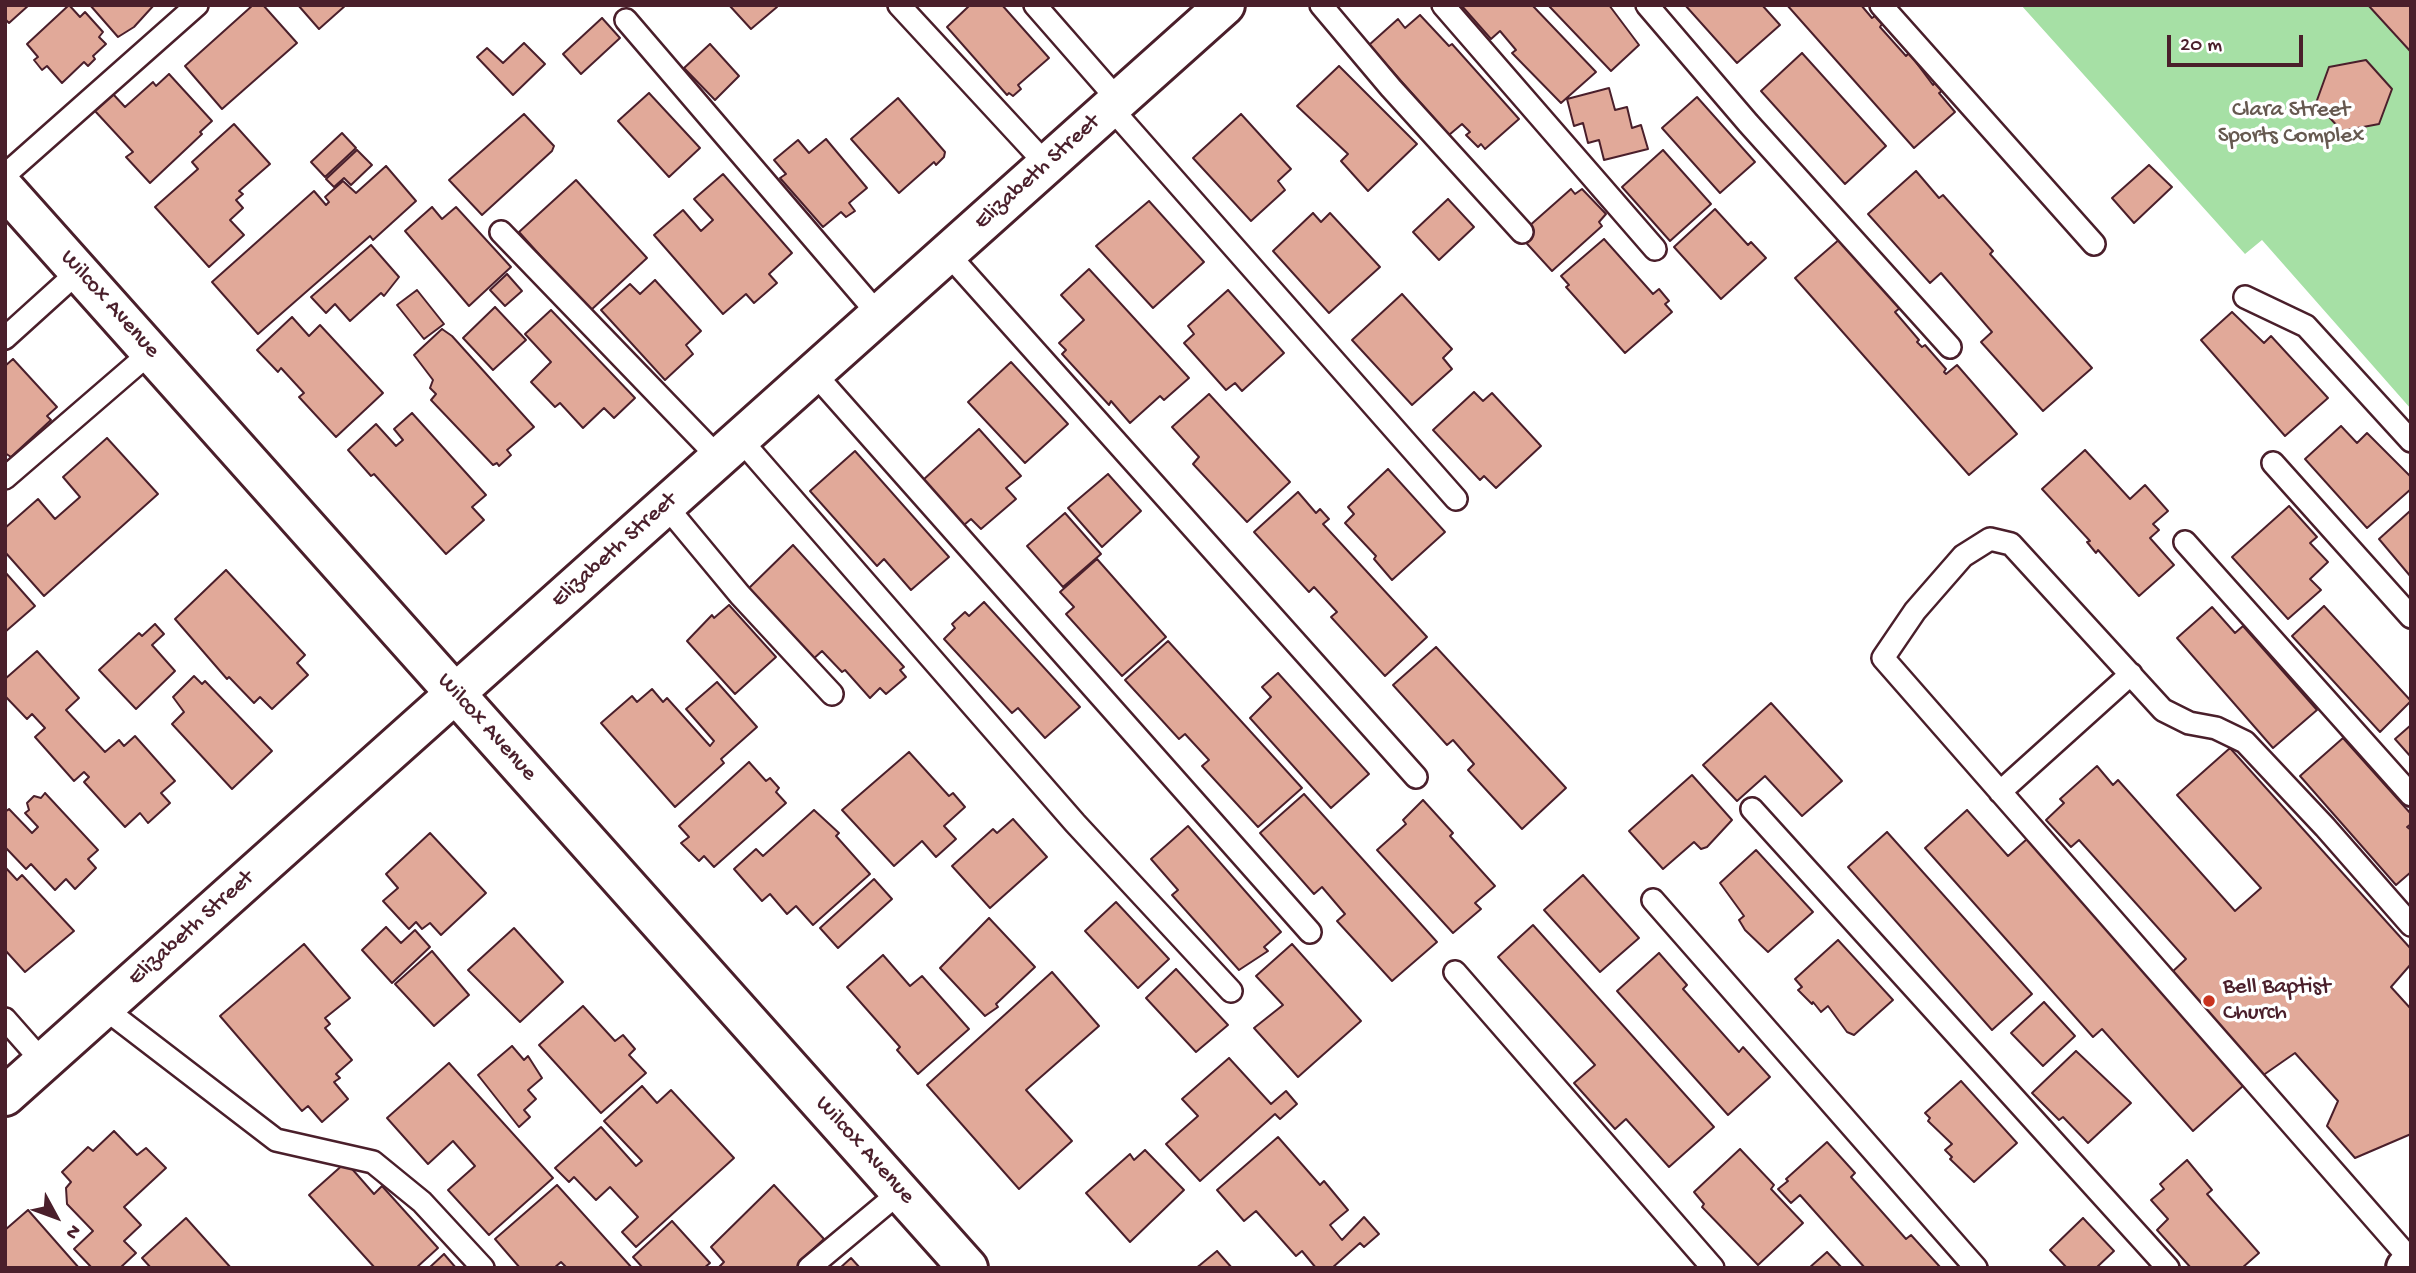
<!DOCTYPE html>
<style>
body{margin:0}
#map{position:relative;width:2416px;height:1273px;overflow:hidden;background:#fff;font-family:"Gochi Hand",sans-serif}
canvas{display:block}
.frame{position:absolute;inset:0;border:7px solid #4a1f2b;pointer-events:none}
.north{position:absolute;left:21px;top:1182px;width:70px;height:70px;-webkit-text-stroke:5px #fff;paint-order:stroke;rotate:131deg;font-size:19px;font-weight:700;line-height:28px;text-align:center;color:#4a1f2b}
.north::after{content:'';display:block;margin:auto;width:24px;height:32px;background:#4a1f2b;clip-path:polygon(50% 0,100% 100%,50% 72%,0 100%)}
.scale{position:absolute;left:2167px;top:35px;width:136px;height:32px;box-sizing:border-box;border:4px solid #4a1f2b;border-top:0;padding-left:9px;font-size:21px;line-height:24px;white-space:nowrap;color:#4a1f2b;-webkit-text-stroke:5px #fff;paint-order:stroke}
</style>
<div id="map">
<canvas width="2416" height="1273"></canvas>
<div class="frame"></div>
<div class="north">N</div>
<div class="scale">20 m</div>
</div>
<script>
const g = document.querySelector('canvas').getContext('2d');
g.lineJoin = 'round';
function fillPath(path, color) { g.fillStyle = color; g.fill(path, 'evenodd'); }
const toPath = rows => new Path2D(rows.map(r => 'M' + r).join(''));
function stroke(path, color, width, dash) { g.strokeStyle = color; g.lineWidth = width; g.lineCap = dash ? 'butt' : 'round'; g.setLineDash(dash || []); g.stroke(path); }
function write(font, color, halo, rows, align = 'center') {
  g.font = font + ' "Gochi Hand",sans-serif'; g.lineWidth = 7; g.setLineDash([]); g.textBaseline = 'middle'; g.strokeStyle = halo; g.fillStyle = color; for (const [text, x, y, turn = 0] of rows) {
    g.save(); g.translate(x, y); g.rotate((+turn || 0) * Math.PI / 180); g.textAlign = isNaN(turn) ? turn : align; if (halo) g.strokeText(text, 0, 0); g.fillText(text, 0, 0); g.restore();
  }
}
fillPath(toPath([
 [2021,5,2411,5,2411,409,2262,240,2245,254]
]), '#a6e0a5');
const building = toPath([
 [5,5,29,5,9,23,5,19,5,5],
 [69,5,80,17,85,12,103,32,99,37,106,44,93,56,95,59,88,66,84,62,62,83,47,66,42,70,34,60,38,57,27,44,69,5],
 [90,5,154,5,134,27,118,37,90,5],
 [253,5,263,5,297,43,222,109,185,66,253,5],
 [298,5,346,5,319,29,298,5],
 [729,5,775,5,777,7,751,29,729,5],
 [970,5,1002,5,1049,58,1018,85,1021,89,1013,96,1009,93,1007,95,947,27,970,5],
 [1461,5,1532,5,1596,72,1561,103,1512,53,1516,50,1500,31,1491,39,1461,5],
 [1548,5,1609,5,1639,45,1611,71,1548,5],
 [1685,5,1762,5,1780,25,1737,63,1685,5],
 [1787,5,1861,5,1872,18,1875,16,1882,24,1880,27,1906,56,1909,53,1933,85,1935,83,1942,91,1939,93,1955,112,1914,148,1787,5],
 [2368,5,2411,5,2411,52,2368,5],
 [1420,15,1449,46,1452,44,1519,119,1485,149,1481,144,1478,147,1466,135,1470,132,1462,124,1449,135,1369,45,1398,19,1405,28,1420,15],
 [602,18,620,38,581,74,563,54,602,18],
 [524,43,545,64,513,95,477,57,487,48,503,63,524,43],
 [710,44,739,76,715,100,684,68,710,44],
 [1802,53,1886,146,1845,184,1761,91,1802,53],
 [2366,60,2392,89,2379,124,2342,131,2316,103,2329,67,2366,60],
 [1339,66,1417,144,1368,191,1341,161,1348,154,1297,106,1339,66],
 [169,74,212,121,200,132,202,134,150,183,126,157,133,152,95,111,113,94,125,107,153,82,156,86,169,74],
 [1609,88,1615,110,1627,107,1632,128,1641,125,1648,149,1604,160,1599,140,1588,143,1583,123,1574,126,1567,99,1609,88],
 [649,93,700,148,669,177,618,121,649,93],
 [1697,97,1755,162,1720,193,1662,128,1697,97],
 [898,98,945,152,944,157,936,165,934,162,899,193,851,139,898,98],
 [524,114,554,146,552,151,482,215,449,180,524,114],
 [1241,114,1291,169,1278,181,1285,190,1251,221,1193,158,1241,114],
 [234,124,270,164,239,191,243,194,236,200,243,208,230,220,244,235,209,267,155,207,198,169,192,162,234,124],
 [342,133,356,148,325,177,311,162,342,133],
 [826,139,867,188,849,203,855,211,846,217,841,212,823,227,780,178,786,174,774,160,798,140,809,153,826,139],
 [357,150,372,165,351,185,344,178,334,187,326,179,357,150],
 [1663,150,1711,204,1670,241,1622,187,1663,150],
 [2149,165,2172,187,2134,223,2112,198,2149,165],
 [386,166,416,201,373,240,370,236,258,334,212,282,314,191,326,205,329,202,325,197,343,181,356,193,386,166],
 [1916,171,1939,198,1943,195,1993,251,1990,254,2092,368,2043,411,1981,342,1992,332,1941,273,1930,283,1868,214,1916,171],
 [723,174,792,253,769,274,777,283,754,303,746,294,723,314,654,235,683,210,701,231,713,220,694,199,723,174],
 [576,180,647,258,590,311,519,232,576,180],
 [1571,189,1575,194,1582,189,1606,214,1599,222,1602,226,1552,271,1519,235,1571,189],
 [1448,199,1474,227,1439,260,1413,232,1448,199],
 [1149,201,1204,262,1153,308,1096,246,1149,201],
 [432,207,442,219,456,207,511,267,469,306,405,231,432,207],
 [1715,209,1748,245,1751,242,1766,258,1721,299,1674,247,1715,209],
 [1313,213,1321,222,1330,213,1380,267,1329,313,1273,251,1313,213],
 [1841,238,1901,307,1895,312,1919,340,1917,342,1922,347,1925,345,1946,369,1944,372,1946,374,1957,365,2017,434,1969,475,1795,278,1841,238],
 [1604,239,1653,294,1659,289,1669,301,1665,304,1672,312,1625,353,1566,287,1569,285,1561,276,1604,239],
 [371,245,399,277,384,296,381,293,350,321,335,304,326,313,311,297,371,245],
 [1089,269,1189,378,1164,400,1160,396,1130,423,1111,401,1109,405,1062,354,1066,350,1059,343,1084,320,1061,295,1089,269],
 [507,274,522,291,505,306,490,290,507,274],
 [655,280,701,331,686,345,693,354,665,380,601,310,630,284,640,294,655,280],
 [417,290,444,324,424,339,397,305,417,290],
 [1228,290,1284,353,1242,391,1235,383,1226,390,1184,343,1194,334,1188,326,1228,290],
 [1402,294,1452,349,1443,358,1452,369,1412,405,1352,340,1402,294],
 [495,307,526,340,493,370,463,338,495,307],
 [551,310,635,398,614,418,604,408,583,428,560,403,555,407,531,382,551,362,525,334,551,310],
 [2232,312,2264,343,2271,336,2328,398,2285,436,2201,340,2232,312],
 [292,317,309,336,320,325,383,393,336,437,299,397,304,393,281,368,278,372,257,350,292,317],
 [442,329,452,336,534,427,507,450,511,455,499,466,497,463,493,465,431,400,436,394,430,388,433,380,414,355,442,329],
 [13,359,57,407,47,416,51,420,11,457,5,453,5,366,13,359],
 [1011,362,1068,424,1025,463,968,402,1011,362],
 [1474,392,1483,401,1492,393,1541,446,1496,488,1484,476,1480,480,1433,430,1474,392],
 [1209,394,1290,482,1247,522,1193,464,1199,457,1172,427,1209,394],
 [412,413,486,495,472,507,484,520,446,554,374,474,371,476,348,450,376,424,396,446,403,440,394,429,412,413],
 [2341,426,2357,443,2367,433,2411,477,2411,489,2367,528,2305,459,2341,426],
 [979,429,1021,476,1006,488,1016,499,981,529,971,519,964,525,923,480,979,429],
 [107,438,158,494,44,596,5,552,5,528,38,499,55,519,80,497,63,477,107,438],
 [2085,450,2130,499,2145,485,2168,511,2153,524,2159,530,2150,538,2174,565,2139,596,2098,550,2096,553,2087,542,2090,541,2042,489,2085,450],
 [855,451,949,557,911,590,884,559,877,566,810,491,855,451],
 [1388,469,1445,532,1392,580,1374,559,1376,556,1345,523,1354,514,1348,507,1388,469],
 [1108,474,1141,511,1102,547,1068,508,1108,474],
 [1298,492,1316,513,1320,509,1329,519,1323,524,1427,637,1385,676,1331,617,1337,612,1314,587,1309,592,1254,532,1298,492],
 [2289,506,2317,537,2310,543,2328,562,2310,579,2321,590,2288,619,2232,557,2289,506],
 [2410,511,2411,512,2411,577,2379,539,2410,511],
 [1065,513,1101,554,1063,587,1027,546,1065,513],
 [793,545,904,667,900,670,906,677,886,694,880,688,870,698,845,670,842,672,822,651,811,661,747,590,793,545],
 [1097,559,1166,637,1122,676,1066,614,1074,607,1060,592,1097,559],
 [226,570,305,655,297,663,308,675,272,709,260,697,254,703,229,677,227,679,175,619,226,570],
 [5,572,35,606,5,632,5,572],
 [984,602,1080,707,1045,738,1018,708,1012,713,944,639,955,628,952,624,965,612,969,616,984,602],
 [729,605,776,657,735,694,687,641,712,615,714,618,729,605],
 [2324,606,2411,701,2380,732,2292,636,2324,606],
 [2212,607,2235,633,2243,626,2317,710,2273,748,2177,638,2212,607],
 [155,624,164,634,152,645,175,671,136,709,99,670,139,633,142,636,155,624],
 [1168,641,1302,788,1258,827,1202,766,1209,760,1185,734,1179,739,1125,680,1168,641],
 [1436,647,1566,788,1522,829,1468,770,1474,764,1453,740,1447,745,1393,685,1436,647],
 [37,651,79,698,66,710,105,752,119,740,124,746,135,736,175,781,161,793,170,803,148,823,140,813,125,827,84,782,89,777,84,772,74,781,35,737,45,728,32,714,27,719,5,696,5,679,37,651],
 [1278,673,1369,774,1331,808,1250,718,1271,697,1262,687,1278,673],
 [194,676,202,684,205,681,272,751,232,789,172,724,184,712,173,697,194,676],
 [717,682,757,727,721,759,724,763,675,807,601,723,632,696,637,702,652,689,663,702,667,698,710,746,714,741,686,709,717,682],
 [1771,703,1842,781,1802,816,1765,776,1737,801,1703,765,1771,703],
 [2411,725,2411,757,2395,739,2411,725],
 [2343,738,2411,814,2411,824,2407,827,2411,830,2411,872,2396,885,2300,776,2343,738],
 [2230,748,2411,949,2411,964,2391,987,2411,1009,2411,1134,2355,1158,2327,1126,2338,1101,2295,1053,2262,1076,2171,973,2186,959,2079,840,2071,847,2046,820,2064,803,2060,799,2097,766,2113,785,2118,780,2235,911,2261,888,2177,795,2230,748],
 [909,752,949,796,953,793,965,807,944,826,956,839,936,857,922,841,894,866,842,810,909,752],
 [749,762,766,781,770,778,779,788,776,792,786,803,714,867,704,856,699,861,681,843,689,837,679,826,749,762],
 [1692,775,1732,820,1707,847,1701,849,1694,842,1663,869,1629,831,1692,775],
 [45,793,98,850,88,859,96,868,75,889,66,879,55,890,31,864,26,869,5,847,5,812,9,809,32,833,38,827,25,813,29,810,27,803,34,796,41,798,45,793],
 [1304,794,1437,942,1392,981,1337,921,1345,914,1322,887,1314,894,1260,833,1304,794],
 [1423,800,1453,833,1450,836,1495,886,1475,903,1481,909,1453,933,1377,850,1406,824,1403,820,1423,800],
 [814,810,839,833,836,836,870,874,813,925,796,906,787,914,770,894,762,901,734,869,756,849,763,856,814,810],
 [1967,810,2008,856,2027,839,2244,1085,2193,1131,2102,1029,2093,1037,1925,848,1967,810],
 [1013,819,1047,857,990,908,952,866,993,829,997,833,1013,819],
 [1188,826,1281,932,1264,947,1268,951,1239,970,1172,895,1178,890,1151,859,1188,826],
 [1887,832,2032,994,1992,1030,1848,867,1887,832],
 [430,833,486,893,441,935,430,923,422,929,416,922,409,929,383,901,398,888,386,874,430,833],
 [1756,850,1813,912,1768,952,1745,930,1739,920,1744,916,1720,883,1756,850],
 [5,867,17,880,22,875,74,931,25,972,5,950,5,867],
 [1583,875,1639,938,1600,972,1544,910,1583,875],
 [874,879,892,899,838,948,820,928,874,879],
 [1116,902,1169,959,1138,988,1085,931,1116,902],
 [989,918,1035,967,996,1004,998,1007,985,1016,940,968,989,918],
 [1533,925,1714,1127,1669,1167,1626,1119,1615,1129,1574,1083,1595,1065,1498,957,1533,925],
 [386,927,401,943,415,930,430,947,392,983,362,950,386,927],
 [514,928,563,982,520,1022,468,970,514,928],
 [1838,940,1893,1000,1854,1035,1847,1032,1828,1006,1821,1012,1813,1002,1812,1004,1798,990,1802,987,1795,979,1838,940],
 [304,944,350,998,325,1018,330,1024,325,1028,352,1060,336,1074,340,1078,334,1082,348,1099,322,1122,308,1106,302,1111,220,1016,304,944],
 [1292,944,1361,1021,1298,1077,1254,1028,1283,1005,1256,976,1292,944],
 [432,951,469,995,434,1026,395,984,432,951],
 [1659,953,1687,985,1683,989,1739,1052,1743,1047,1770,1077,1728,1115,1617,991,1659,953],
 [883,955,910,986,922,976,969,1029,918,1074,897,1050,900,1047,847,987,883,955],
 [1176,969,1228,1025,1196,1052,1146,998,1176,969],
 [1052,972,1099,1026,1026,1090,1072,1141,1019,1189,927,1085,1052,972],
 [2044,1002,2075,1036,2043,1066,2011,1033,2044,1002],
 [583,1006,615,1041,623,1035,635,1049,629,1055,646,1073,601,1113,539,1045,583,1006],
 [512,1046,524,1060,528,1056,542,1078,528,1090,536,1099,524,1110,530,1117,519,1127,478,1075,512,1046],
 [2076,1051,2131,1103,2088,1143,2063,1117,2059,1120,2032,1093,2076,1051],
 [1229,1058,1271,1104,1286,1091,1297,1104,1280,1119,1275,1114,1200,1181,1166,1144,1198,1116,1182,1099,1229,1058],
 [449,1063,553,1178,489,1235,448,1190,475,1166,453,1141,428,1164,387,1118,449,1063],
 [1961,1081,2017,1143,1974,1182,1950,1159,1952,1157,1945,1150,1952,1144,1928,1121,1930,1118,1925,1113,1961,1081],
 [642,1086,657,1103,671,1090,734,1158,636,1247,622,1232,638,1217,610,1187,596,1200,574,1177,569,1182,555,1168,601,1127,636,1166,642,1161,604,1121,642,1086],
 [114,1131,137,1155,146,1148,166,1168,124,1207,141,1225,124,1241,136,1253,120,1268,92,1268,74,1249,93,1231,67,1204,66,1188,71,1182,62,1172,88,1147,93,1151,114,1131],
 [1278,1137,1320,1185,1324,1181,1348,1210,1330,1225,1342,1240,1364,1217,1379,1234,1364,1247,1360,1243,1332,1268,1316,1268,1302,1251,1296,1256,1256,1211,1244,1221,1217,1190,1278,1137],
 [1827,1142,1855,1173,1851,1177,1906,1239,1911,1235,1940,1267,1865,1268,1800,1195,1791,1203,1778,1189,1788,1181,1786,1179,1827,1142],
 [1740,1149,1774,1185,1771,1189,1803,1223,1758,1265,1702,1207,1704,1204,1694,1192,1740,1149],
 [1145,1150,1184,1190,1130,1242,1086,1193,1130,1154,1134,1160,1145,1150],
 [2187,1160,2212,1190,2207,1194,2259,1253,2242,1268,2191,1268,2157,1230,2168,1219,2151,1200,2164,1189,2160,1184,2187,1160],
 [346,1162,374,1194,382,1186,438,1248,416,1268,375,1268,309,1195,346,1162],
 [557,1185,632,1268,567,1268,561,1262,554,1268,520,1268,495,1239,557,1185],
 [774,1185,824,1239,799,1262,802,1265,799,1268,718,1268,724,1262,711,1247,774,1185],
 [28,1210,79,1268,5,1268,5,1230,28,1210],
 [186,1218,231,1268,151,1268,142,1258,186,1218],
 [2083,1218,2114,1251,2096,1268,2067,1268,2050,1250,2083,1218],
 [672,1221,710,1263,704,1268,643,1268,633,1257,672,1221],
 [1217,1251,1232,1268,1196,1268,1200,1265,1217,1251],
 [1827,1252,1842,1268,1809,1268,1827,1252],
 [444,1254,456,1268,429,1268,444,1254],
 [851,1258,860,1268,840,1268,851,1258]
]);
fillPath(building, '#e1a999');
stroke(building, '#4a1f2b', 2);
const lane = toPath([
 [899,5,1047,165],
 [1035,5,1119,101],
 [1321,5,1391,88,1522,232],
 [1443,5,1655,249],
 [1647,5,1748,123,1950,347],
 [1881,5,2094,244],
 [626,20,879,315],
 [1111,108,1456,499],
 [5,175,197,5],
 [501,232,719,458],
 [948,254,1416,777],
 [2245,297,2306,326,2411,441],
 [5,338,79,271],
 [814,373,1310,932],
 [740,439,1075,823,1231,991],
 [2273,463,2411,617],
 [5,478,151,352],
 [666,506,740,595,832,694],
 [2185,542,2411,795],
 [2000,792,2131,674],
 [1752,809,2168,1268],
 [1653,900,1976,1268],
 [2411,925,2325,827,2245,742,2216,728,2189,723,2163,710,2011,544,1990,539,1963,556,1915,611,1883,658,2411,1260],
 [1455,972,1713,1268],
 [104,1008,276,1140,373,1162,422,1202,483,1268],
 [5,1019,43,1062],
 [809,1268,900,1192]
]);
const street = toPath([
 [5,1096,1225,5]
]);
const secondary = toPath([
 [5,189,968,1268],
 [2406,1268,2411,1263]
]);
stroke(lane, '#4a1f2b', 26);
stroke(street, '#4a1f2b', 44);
stroke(secondary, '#4a1f2b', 44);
stroke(lane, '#fff', 21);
stroke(street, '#fff', 38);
stroke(secondary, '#fff', 38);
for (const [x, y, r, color] of [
 [2209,1001,7,"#c8321e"]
]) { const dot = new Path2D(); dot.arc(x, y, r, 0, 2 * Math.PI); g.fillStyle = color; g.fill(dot); stroke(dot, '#fff', 2.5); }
write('23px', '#665950', '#fff', [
 ["Clara Street",2291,111],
 ["Sports Complex",2291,137]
]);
write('23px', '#4a1f2b', '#fff', [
 ["Elizabeth Street",1038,173,-42],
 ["Wilcox Avenue",109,305,48],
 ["Elizabeth Street",615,551,-42],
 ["Wilcox Avenue",486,728,48],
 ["Elizabeth Street",192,929,-42],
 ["Wilcox Avenue",864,1151,48]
]);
write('23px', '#4a1f2b', '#fff', [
 ["Bell Baptist",2223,988],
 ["Church",2223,1014]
], 'left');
</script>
